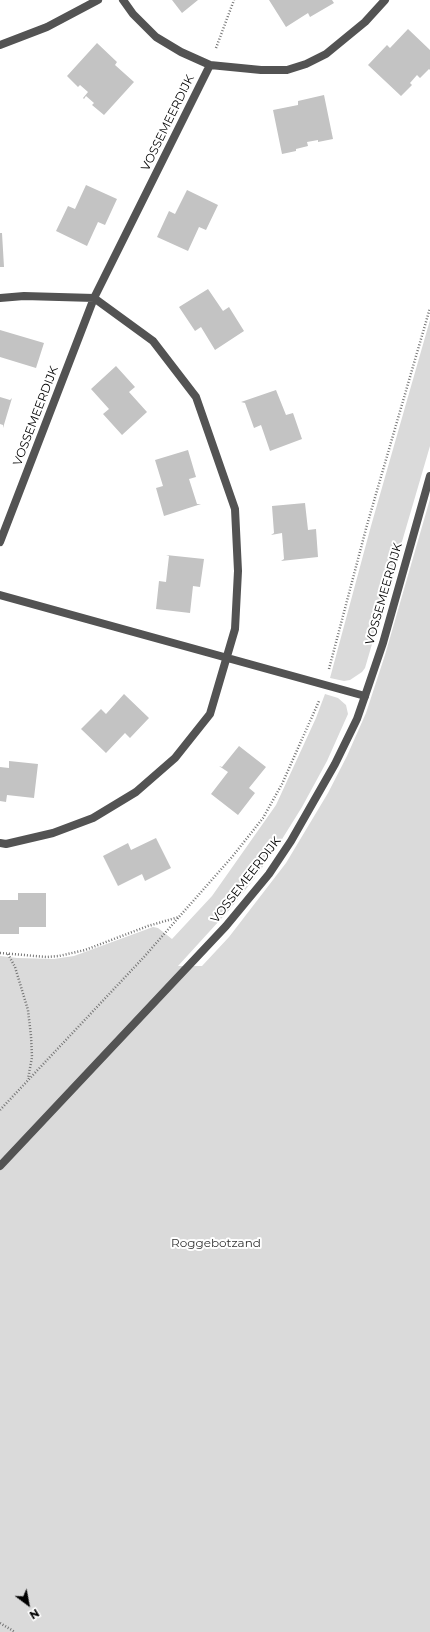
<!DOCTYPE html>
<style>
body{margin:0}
#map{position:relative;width:430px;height:1632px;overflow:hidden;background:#fff;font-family:Montserrat,sans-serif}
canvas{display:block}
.north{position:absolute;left:8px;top:1584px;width:40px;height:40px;-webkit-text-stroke:3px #fff;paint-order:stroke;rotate:148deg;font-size:11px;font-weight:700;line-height:16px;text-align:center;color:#000}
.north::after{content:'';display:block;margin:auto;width:14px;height:18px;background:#000;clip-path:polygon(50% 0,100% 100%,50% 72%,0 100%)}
</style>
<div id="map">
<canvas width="430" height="1632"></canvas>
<div class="north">N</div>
</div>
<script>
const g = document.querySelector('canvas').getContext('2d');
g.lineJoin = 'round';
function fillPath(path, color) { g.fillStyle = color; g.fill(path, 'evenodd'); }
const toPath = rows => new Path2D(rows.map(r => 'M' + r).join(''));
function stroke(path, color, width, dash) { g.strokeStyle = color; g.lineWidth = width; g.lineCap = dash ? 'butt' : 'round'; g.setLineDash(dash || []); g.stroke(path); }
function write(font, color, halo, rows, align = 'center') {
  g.font = font + ' Montserrat,sans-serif'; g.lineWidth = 4; g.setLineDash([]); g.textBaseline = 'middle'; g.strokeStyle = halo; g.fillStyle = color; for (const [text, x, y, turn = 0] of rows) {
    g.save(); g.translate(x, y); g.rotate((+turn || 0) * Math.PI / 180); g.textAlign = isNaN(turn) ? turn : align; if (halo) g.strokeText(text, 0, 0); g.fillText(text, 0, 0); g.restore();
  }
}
fillPath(toPath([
 [430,320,430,446,365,668,362,672,350,680,344,681,330,678,371,526],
 [430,499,430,1632,0,1632,0,956,17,958,54,959,74,956,153,927,158,928,172,939,212,896,276,805,316,718,325,694,338,698,346,705,348,714,327,761,302,807,279,844,254,879,230,909,178,966,202,966,229,937,286,863,328,793,347,756,366,713,385,655]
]), '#dadada');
fillPath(toPath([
 [172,0,198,0,182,13],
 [269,0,332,0,334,3,310,17,308,13,286,27],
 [408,29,430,50,430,70,429,69,420,78,417,75,410,83,412,85,401,96,368,65,387,45,390,48],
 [97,43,117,62,115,65,134,82,104,115,92,105,94,103,86,96,84,99,83,98,88,92,80,85,78,87,67,76],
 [324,95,333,139,318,142,318,140,307,142,308,146,296,149,296,151,282,154,273,110,298,105,298,101],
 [86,185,117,199,105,225,98,222,87,246,56,231,68,206,75,209],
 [187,190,218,205,206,230,199,227,188,251,157,237,169,211,175,214],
 [0,233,2,233,4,267,0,267],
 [208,289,223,311,229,307,244,331,215,350,201,327,195,331,179,307],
 [0,330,44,343,36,368,0,357],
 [116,366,135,387,129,392,147,412,122,435,103,414,109,409,91,389],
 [276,390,286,415,293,413,302,439,270,451,261,425,254,428,245,403,241,402],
 [0,397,10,400,12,398,3,428,3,425,0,424],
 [188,450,196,477,189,479,197,504,201,504,164,516,156,488,163,486,155,460],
 [305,503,308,530,316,529,318,557,281,561,284,559,282,533,271,535,274,533,272,506],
 [166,555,204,559,200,587,193,586,190,613,156,609,159,581,166,582,169,556],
 [124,694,149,718,130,738,125,733,106,753,81,729,101,709,106,714],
 [239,746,266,767,249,788,255,793,238,815,211,794,228,772,219,766,222,767],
 [9,761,38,764,34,798,7,795,6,802,0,801,0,767,9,768],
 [156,838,171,868,145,881,142,874,118,886,103,856,128,843,131,850],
 [18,893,46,893,46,927,19,927,19,934,0,934,0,900,18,900]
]), '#c3c3c3');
stroke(toPath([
 [216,48,234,0],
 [329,669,367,525,430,308],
 [0,953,47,957,59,956,85,950,148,926,179,917,232,857,263,818,282,784,319,701],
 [8,954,15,967,28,1010,31,1036,32,1057,28,1079],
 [0,1110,144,957,179,917],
 [0,1623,15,1632]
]), '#757575', 2.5, [1, 2]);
stroke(toPath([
 [123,0,133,14,156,37,181,52,210,65,261,70,287,70,306,64,326,54,365,22,385,0],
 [0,45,47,27,98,0],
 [0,298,24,296,94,298,0,542],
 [0,595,365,696],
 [0,843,6,844,53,833,93,818,136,792,175,758,210,714,235,629,238,571,235,509,196,397,153,341,94,298,210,65]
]), '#535353', 8);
stroke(toPath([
 [0,1166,226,926,269,874,291,841,335,764,357,719,365,696,383,643,430,476]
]), '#535353', 8);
write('12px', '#000', '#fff', [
 ["VOSSEMEERDIJK",168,123,-64],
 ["VOSSEMEERDIJK",36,416,-69],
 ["VOSSEMEERDIJK",384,594,-74],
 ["VOSSEMEERDIJK",246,880,-52]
]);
write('12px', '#313131', '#fff', [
 ["Roggebotzand",216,1243]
]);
</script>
